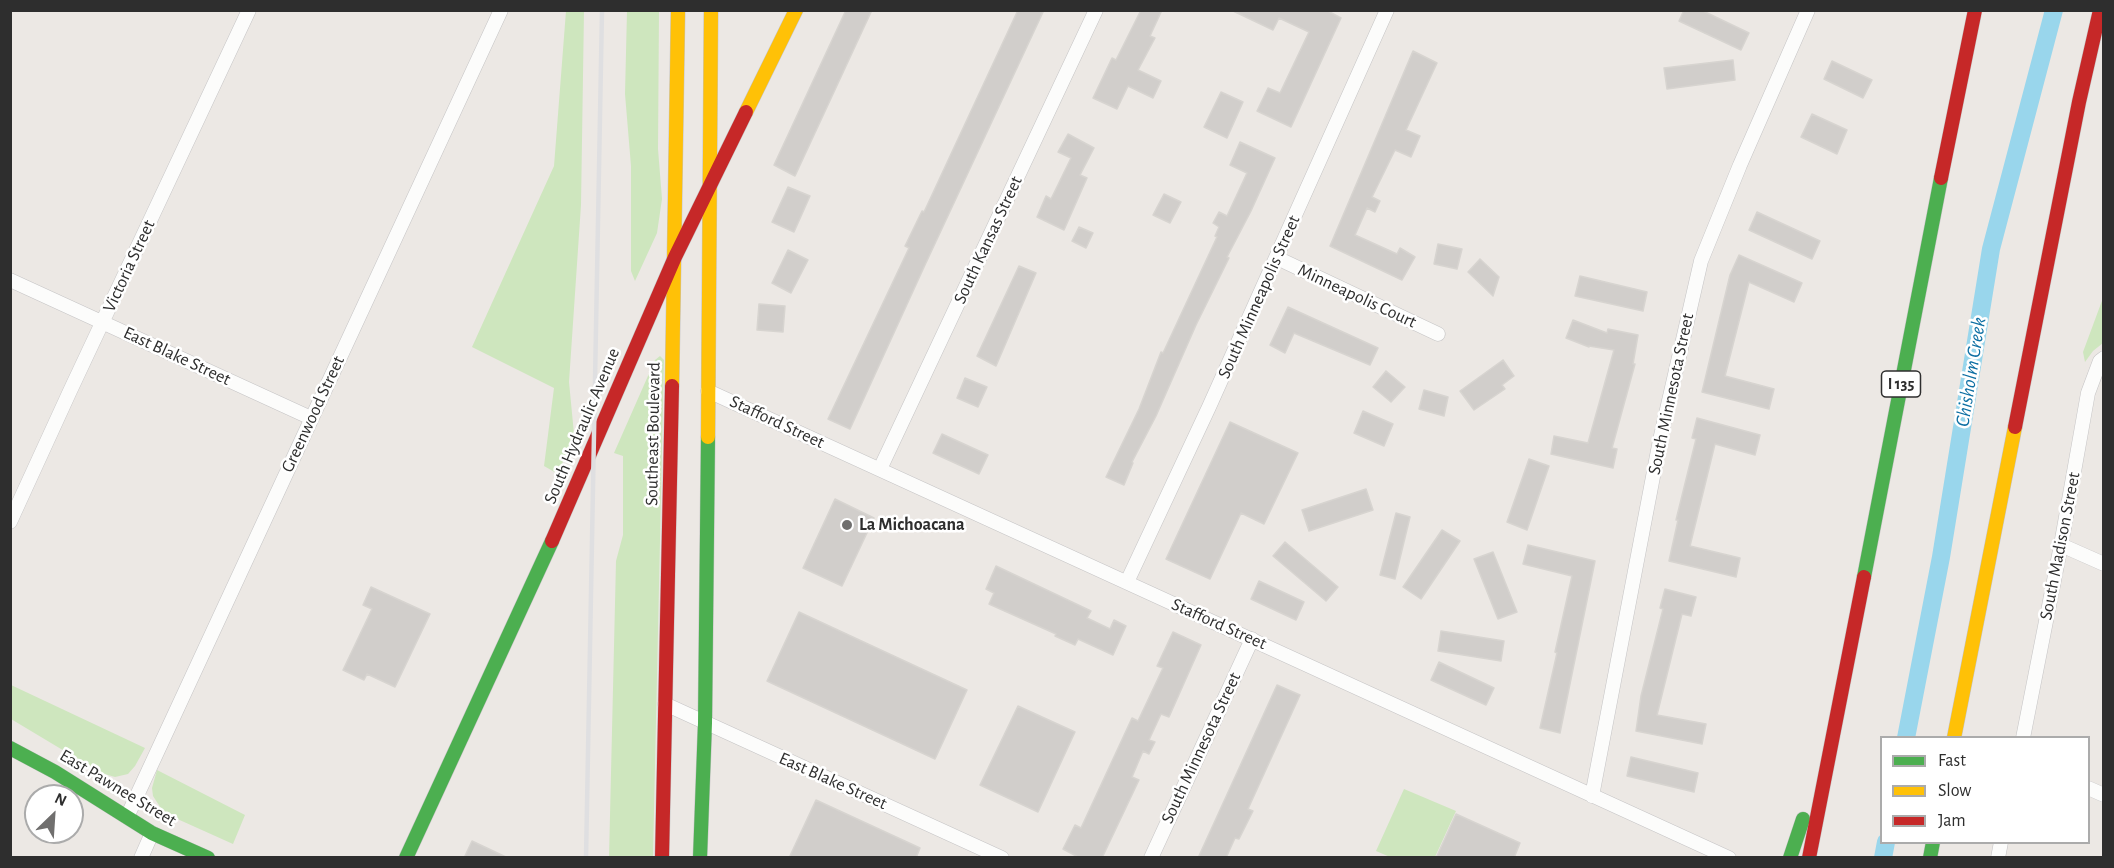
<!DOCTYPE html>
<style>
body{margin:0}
#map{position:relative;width:2114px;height:868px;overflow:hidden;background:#ece8e4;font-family:"Alegreya Sans",sans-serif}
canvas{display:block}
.frame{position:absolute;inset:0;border:12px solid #2e2e2e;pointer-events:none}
.legend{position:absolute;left:1880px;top:736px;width:210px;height:108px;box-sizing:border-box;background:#fff;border:2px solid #ababab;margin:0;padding:8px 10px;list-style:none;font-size:18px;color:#2e2e2e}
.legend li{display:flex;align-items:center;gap:12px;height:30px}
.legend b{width:30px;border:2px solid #ababab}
.north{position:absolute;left:24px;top:784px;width:60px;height:60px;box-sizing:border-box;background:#fff;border:2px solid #ababab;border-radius:50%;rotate:25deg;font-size:16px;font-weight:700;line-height:24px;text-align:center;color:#2e2e2e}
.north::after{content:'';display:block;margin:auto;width:21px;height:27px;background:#706f6e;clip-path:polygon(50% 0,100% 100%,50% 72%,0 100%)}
</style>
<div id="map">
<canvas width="2114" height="868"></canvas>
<div class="frame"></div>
<ul class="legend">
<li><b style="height:8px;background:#4caf50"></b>Fast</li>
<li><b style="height:8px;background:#ffc107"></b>Slow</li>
<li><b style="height:8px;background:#c62828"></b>Jam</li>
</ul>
<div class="north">N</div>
</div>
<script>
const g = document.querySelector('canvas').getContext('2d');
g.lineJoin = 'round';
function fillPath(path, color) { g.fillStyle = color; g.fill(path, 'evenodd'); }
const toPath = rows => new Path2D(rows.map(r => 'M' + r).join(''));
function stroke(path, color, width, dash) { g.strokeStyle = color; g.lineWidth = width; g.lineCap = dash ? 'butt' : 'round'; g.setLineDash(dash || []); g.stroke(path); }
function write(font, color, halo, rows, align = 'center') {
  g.font = font + ' "Alegreya Sans",sans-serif'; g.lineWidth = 5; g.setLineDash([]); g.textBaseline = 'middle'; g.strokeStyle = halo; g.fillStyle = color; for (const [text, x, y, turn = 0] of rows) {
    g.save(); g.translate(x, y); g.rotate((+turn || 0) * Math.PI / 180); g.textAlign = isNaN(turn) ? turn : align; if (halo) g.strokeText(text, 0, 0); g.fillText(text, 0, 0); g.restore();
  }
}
fillPath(toPath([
 [566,11,584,11,581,205,569,382,574,434,558,474,544,466,554,388,472,347,554,166],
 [627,11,659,11,658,149,662,199,657,233,635,281,631,271,631,166,625,94],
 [2103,298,2103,343,2093,351,2085,362,2083,352],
 [660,356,664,360,653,857,609,858,616,561,623,535,623,456,614,453,655,360],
 [11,685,145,748,135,766,128,774,115,777,101,773,11,719],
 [157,770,245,815,233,844,164,813,153,796,152,788],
 [1404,789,1456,811,1435,857,1390,857,1376,851]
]), '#cee6be');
stroke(toPath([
 [1906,738,1941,557,1991,249,2054,10],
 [1883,858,1886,842]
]), '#99d6ec', 18);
const building = toPath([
 [846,10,872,10,795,176,774,165,846,10],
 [1018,10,1044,10,925,265,850,429,828,419,909,248,905,246,922,211,924,212,1018,10],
 [1141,10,1162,10,1150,36,1155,38,1138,70,1161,81,1153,98,1128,86,1117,109,1093,98,1112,58,1116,60,1141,10],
 [1231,10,1326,10,1341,18,1291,127,1257,111,1268,88,1280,93,1309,32,1279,18,1273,30,1231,10],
 [1684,10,1701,10,1749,33,1741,50,1679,21,1684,10],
 [1413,51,1437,63,1406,130,1420,136,1411,157,1395,150,1372,197,1380,201,1375,212,1367,208,1355,235,1397,254,1400,248,1415,257,1402,280,1330,246,1413,51],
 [1733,60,1735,80,1667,89,1664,68,1733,60],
 [1832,61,1872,80,1863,98,1824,79,1832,61],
 [1221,92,1243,102,1227,138,1204,127,1221,92],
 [1812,114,1847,130,1837,154,1801,137,1812,114],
 [1068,134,1094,148,1080,175,1087,178,1064,230,1037,217,1046,196,1051,199,1071,158,1058,152,1068,134],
 [1240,142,1275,158,1251,211,1227,257,1229,258,1196,325,1156,416,1132,462,1133,463,1124,485,1106,477,1139,409,1161,352,1163,353,1217,237,1215,236,1219,227,1213,223,1219,212,1227,216,1247,173,1230,165,1240,142],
 [788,187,810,196,794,232,772,222,788,187],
 [1164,194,1181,202,1170,223,1153,215,1164,194],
 [1757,212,1820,241,1812,259,1749,230,1757,212],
 [1079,227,1093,233,1086,248,1072,241,1079,227],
 [1438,244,1462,249,1457,269,1434,264,1438,244],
 [788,250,808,260,791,293,772,283,788,250],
 [1739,255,1802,283,1794,302,1749,282,1725,376,1774,389,1769,409,1702,392,1730,275,1739,255],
 [1480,259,1499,277,1493,296,1468,272,1480,259],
 [1019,266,1036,273,996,366,977,356,1019,266],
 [1580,276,1647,292,1643,311,1575,296,1580,276],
 [759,304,785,306,783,332,757,330,759,304],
 [1288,307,1378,348,1370,365,1294,333,1285,353,1270,345,1288,307],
 [1573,320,1607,333,1608,329,1638,335,1633,364,1635,364,1612,448,1617,449,1613,468,1551,454,1554,436,1588,443,1614,350,1589,346,1589,347,1566,338,1573,320],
 [1503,360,1514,376,1502,385,1505,389,1474,410,1460,391,1503,360],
 [1386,371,1405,387,1391,402,1373,387,1386,371],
 [965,378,987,387,978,407,957,398,965,378],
 [1424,390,1448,397,1444,416,1419,409,1424,390],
 [1363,411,1393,424,1384,446,1354,433,1363,411],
 [1697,418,1760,435,1755,455,1715,444,1690,546,1740,558,1736,577,1669,561,1678,520,1676,520,1696,439,1692,438,1697,418],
 [1230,422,1298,453,1264,524,1241,513,1210,579,1166,559,1230,422],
 [942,434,988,455,979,474,933,453,942,434],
 [1529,459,1549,466,1527,530,1507,522,1529,459],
 [1366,489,1373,510,1309,531,1302,510,1366,489],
 [835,499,874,518,842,586,803,568,835,499],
 [1396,513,1410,517,1395,579,1380,575,1396,513],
 [1442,530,1460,541,1421,599,1403,587,1442,530],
 [1285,542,1338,587,1326,601,1273,556,1285,542],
 [1528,545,1595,561,1560,733,1540,728,1557,653,1555,652,1572,576,1523,564,1528,545],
 [1493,552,1517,612,1498,619,1474,559,1493,552],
 [996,566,1091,611,1087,618,1110,629,1114,620,1126,626,1113,655,1078,639,1075,645,1055,636,1056,634,989,604,994,593,986,589,996,566],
 [1259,581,1304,602,1296,620,1251,599,1259,581],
 [371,587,430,614,395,687,367,674,364,680,343,670,372,609,363,605,371,587],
 [1665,589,1696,597,1691,616,1682,614,1657,715,1706,724,1702,744,1636,731,1641,696,1663,609,1660,608,1665,589],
 [799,612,967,690,935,759,767,681,799,612],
 [1441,631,1504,641,1501,661,1438,651,1441,631],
 [1173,632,1201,645,1169,717,1161,714,1149,740,1155,742,1149,754,1143,751,1132,777,1139,780,1102,858,1080,858,1063,849,1075,825,1081,828,1132,718,1138,721,1163,668,1157,666,1173,632],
 [1439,662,1494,688,1486,705,1431,680,1439,662],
 [1277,685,1300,695,1248,809,1253,811,1239,839,1235,838,1226,858,1198,858,1277,685],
 [1018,706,1075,732,1038,812,980,785,1018,706],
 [1631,757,1698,773,1694,792,1627,776,1631,757],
 [816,800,920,848,916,858,789,858,816,800],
 [1456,814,1520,843,1514,858,1436,858,1456,814],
 [472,841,508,858,464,858,472,841]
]);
fillPath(building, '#d1cecb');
stroke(building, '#d7d4d0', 1.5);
const street = toPath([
 [1277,258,1438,334],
 [10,280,311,418],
 [708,391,1729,858],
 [880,469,1096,10],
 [10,522,70,391,249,10],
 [2061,545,2104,564],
 [1127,582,1209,407,1387,10],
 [665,704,1002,858],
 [2023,738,2061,545,2088,393,2100,361,2104,358],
 [2088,788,2104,795],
 [1592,796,1660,440,1701,261,1740,165,1808,10],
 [127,817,501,10],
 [141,858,152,833],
 [1151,858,1252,639],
 [1998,858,2001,842]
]);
const fast = toPath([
 [1864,577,1941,178],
 [10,748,55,772,152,833,208,858],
 [406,858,552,541],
 [700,858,705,723,708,437],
 [1790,858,1803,819],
 [1930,858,1933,842]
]);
const slow = toPath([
 [746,112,796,10],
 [672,386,678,10],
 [708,437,711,10],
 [1954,738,2015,427]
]);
const jam = toPath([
 [1941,178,1975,10],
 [2015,427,2079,102,2100,10],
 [552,541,675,257,746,112],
 [662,858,672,386],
 [1809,858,1864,577]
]);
stroke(street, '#c5c4c5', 15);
stroke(fast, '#c5c4c5', 15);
stroke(slow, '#c5c4c5', 15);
stroke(jam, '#c5c4c5', 15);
stroke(street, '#fcfcfb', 14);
stroke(fast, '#4caf50', 14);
stroke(slow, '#ffc107', 14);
stroke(jam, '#c62828', 14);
stroke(toPath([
 [586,858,602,10]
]), '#dfdfe1', 4.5);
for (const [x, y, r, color] of [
 [847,525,6,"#706f6e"]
]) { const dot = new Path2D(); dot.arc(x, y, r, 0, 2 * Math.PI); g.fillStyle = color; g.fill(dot); stroke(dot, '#fff', 2); }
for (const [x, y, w] of [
 [1901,384,39]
]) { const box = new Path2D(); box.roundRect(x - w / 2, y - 13, w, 26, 4.5); g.fillStyle = '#fff'; g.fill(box); stroke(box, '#2e2e2e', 1.5); }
write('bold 16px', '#2e2e2e', null, [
 ["I 135",1901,384]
]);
write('18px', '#2e2e2e', '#fff', [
 ["South Kansas Street",988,240,-65],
 ["Victoria Street",129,266,-65],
 ["Minneapolis Court",1357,296,25],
 ["South Minneapolis Street",1259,297,-66],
 ["East Blake Street",177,356,25],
 ["South Minnesota Street",1671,394,-78],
 ["Greenwood Street",313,414,-65],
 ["Stafford Street",777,422,25],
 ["South Hydraulic Avenue",582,426,-67],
 ["Southeast Boulevard",653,434,-89],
 ["South Madison Street",2060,546,-79],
 ["Stafford Street",1219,624,24],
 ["South Minnesota Street",1201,748,-65],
 ["East Blake Street",833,781,24],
 ["East Pawnee Street",118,788,31]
]);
write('bold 18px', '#2e2e2e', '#fff', [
 ["La Michoacana",859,525]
], 'left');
write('italic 20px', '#0d6fa3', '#fff', [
 ["Chisholm Creek",1971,372,-81]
]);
</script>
